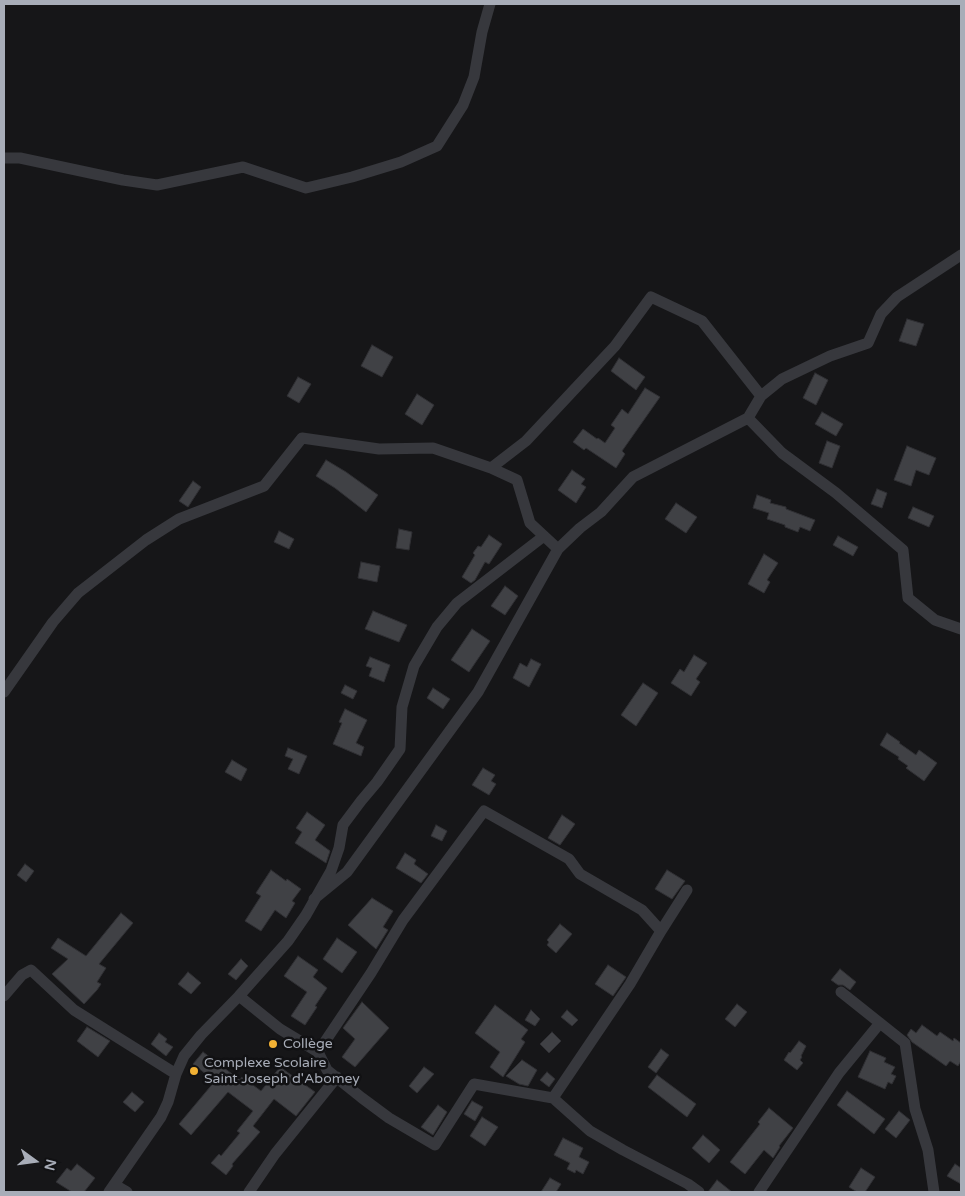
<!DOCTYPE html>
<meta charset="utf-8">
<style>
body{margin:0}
#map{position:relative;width:965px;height:1196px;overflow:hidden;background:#161618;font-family:"Varela Round",sans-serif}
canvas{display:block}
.frame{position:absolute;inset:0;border:5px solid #a8adb8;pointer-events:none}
.north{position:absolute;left:10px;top:1136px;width:50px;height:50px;-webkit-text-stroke:4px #111113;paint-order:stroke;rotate:104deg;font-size:14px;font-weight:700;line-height:20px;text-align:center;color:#a8adb8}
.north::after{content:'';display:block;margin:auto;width:18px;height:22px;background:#a8adb8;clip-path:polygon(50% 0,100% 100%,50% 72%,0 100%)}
</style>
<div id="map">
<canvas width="965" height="1196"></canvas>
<div class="frame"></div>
<div class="north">N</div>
</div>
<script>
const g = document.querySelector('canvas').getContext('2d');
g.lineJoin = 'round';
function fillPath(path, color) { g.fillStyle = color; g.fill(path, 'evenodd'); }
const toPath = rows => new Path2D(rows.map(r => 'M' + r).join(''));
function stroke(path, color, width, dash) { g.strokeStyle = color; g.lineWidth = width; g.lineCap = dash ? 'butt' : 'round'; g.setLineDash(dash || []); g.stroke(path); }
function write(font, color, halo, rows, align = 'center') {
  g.font = font + ' "Varela Round",sans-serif'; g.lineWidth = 5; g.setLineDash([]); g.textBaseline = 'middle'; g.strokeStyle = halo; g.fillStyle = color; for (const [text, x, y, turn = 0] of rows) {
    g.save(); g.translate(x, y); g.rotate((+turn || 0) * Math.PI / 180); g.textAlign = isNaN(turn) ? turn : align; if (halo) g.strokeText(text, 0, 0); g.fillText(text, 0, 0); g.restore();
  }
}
const building = toPath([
 [907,319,924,324,916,346,899,341,907,319],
 [372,345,393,357,382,377,361,366,372,345],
 [619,358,645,377,636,390,611,371,619,358],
 [815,373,828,380,816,405,803,398,815,373],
 [298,377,311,384,299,403,287,396,298,377],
 [645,388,660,397,622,451,625,454,616,468,586,448,584,450,573,442,583,429,597,439,598,438,605,443,615,428,611,425,622,409,628,414,645,388],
 [417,394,434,405,422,425,405,414,417,394],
 [822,412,843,424,836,436,815,424,822,412],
 [827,441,840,446,832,468,819,463,827,441],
 [907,446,936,458,929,475,916,470,911,486,894,480,907,446],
 [326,460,346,472,378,495,366,512,335,488,316,476,326,460],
 [572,470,585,479,581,484,586,487,576,503,558,490,572,470],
 [193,481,201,487,188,507,179,501,193,481],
 [877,489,887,493,882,508,871,504,877,489],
 [757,495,771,500,770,503,786,507,786,509,815,520,810,531,800,527,798,532,785,527,785,525,767,519,769,513,753,508,757,495],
 [676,503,697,517,686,533,665,519,676,503],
 [913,507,934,516,929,527,908,518,913,507],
 [399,529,412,532,409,550,396,548,399,529],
 [279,531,294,539,289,549,274,542,279,531],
 [489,535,502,544,489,564,485,562,475,580,471,583,462,577,475,555,473,553,478,546,481,547,489,535],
 [838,536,858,547,853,556,833,545,838,536],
 [764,554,778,563,767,580,770,582,764,593,748,584,764,554],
 [361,562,380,566,377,582,358,578,361,562],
 [505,586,518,596,505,615,491,606,505,586],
 [373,611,407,625,399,642,365,629,373,611],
 [472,629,490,641,469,672,451,660,472,629],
 [694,655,707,663,696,679,700,682,691,696,671,683,680,669,684,672,694,655],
 [370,657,390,665,384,682,369,676,372,668,366,666,370,657],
 [531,659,541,664,529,687,513,678,520,663,527,667,531,659],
 [643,683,658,693,636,726,621,715,643,683],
 [345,685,357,691,353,699,341,693,345,685],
 [433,688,450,699,443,709,427,698,433,688],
 [345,709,367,720,356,743,364,747,361,756,333,744,342,723,339,722,345,709],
 [887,733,900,742,899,743,916,755,919,750,937,763,924,781,906,768,908,766,898,759,899,757,880,745,887,733],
 [288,748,307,756,299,774,288,769,293,759,285,756,288,748],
 [232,760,247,769,241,781,225,772,232,760],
 [483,768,495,775,491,781,496,784,489,795,472,785,483,768],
 [307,812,325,825,315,840,330,851,326,863,295,843,302,832,296,828,307,812],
 [562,815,575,824,560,845,548,838,562,815],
 [436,825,447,831,442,841,431,836,436,825],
 [405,853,416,860,414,864,428,874,421,883,396,868,405,853],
 [25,864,34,871,26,882,17,875,25,864],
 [271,870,286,881,287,879,301,889,292,901,295,903,286,918,275,910,261,931,245,921,261,896,256,893,271,870],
 [667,870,685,881,672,899,655,889,667,870],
 [372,898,393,911,383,927,388,930,376,949,348,925,372,898],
 [121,913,133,923,99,964,106,968,97,982,101,984,97,990,84,1004,52,974,68,959,51,948,58,938,86,956,121,913],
 [560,924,572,934,556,953,547,945,549,942,547,940,560,924],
 [337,938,357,952,342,973,323,959,337,938],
 [298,956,318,970,313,977,327,988,315,1006,317,1007,305,1025,291,1016,307,992,284,976,298,956],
 [241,959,248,966,236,980,228,974,241,959],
 [608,965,626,977,613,996,595,984,608,965],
 [840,969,856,982,850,990,843,985,838,985,831,980,840,969],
 [188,972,201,983,191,994,178,984,188,972],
 [362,1002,389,1028,355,1067,342,1057,355,1039,343,1028,362,1002],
 [737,1004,747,1012,735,1027,725,1019,737,1004],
 [495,1005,528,1030,521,1039,525,1042,503,1077,490,1067,500,1052,475,1033,495,1005],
 [531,1010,540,1019,535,1026,525,1020,531,1010],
 [567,1010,578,1020,572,1026,561,1017,567,1010],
 [922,1025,937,1036,940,1032,953,1041,954,1038,961,1043,961,1061,958,1066,950,1061,946,1066,912,1042,907,1035,911,1029,916,1033,922,1025],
 [87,1027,110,1041,98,1057,77,1041,87,1027],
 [552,1032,561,1041,549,1053,540,1044,552,1032],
 [159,1033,167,1039,165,1042,173,1047,166,1056,151,1044,159,1033],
 [799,1041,806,1046,801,1056,802,1057,800,1060,803,1063,797,1070,784,1060,789,1052,790,1053,799,1041],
 [661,1049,669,1055,656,1073,648,1067,661,1049],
 [870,1051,886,1058,884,1062,895,1067,891,1074,896,1076,892,1084,888,1082,885,1089,858,1077,870,1051],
 [203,1052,240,1080,242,1077,261,1091,280,1067,315,1092,296,1116,274,1099,253,1126,260,1132,232,1164,233,1166,226,1175,211,1163,219,1154,221,1156,240,1133,237,1131,253,1111,228,1092,191,1135,179,1124,215,1081,193,1064,203,1052],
 [522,1060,537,1070,528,1086,519,1084,506,1076,522,1060],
 [424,1067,434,1074,417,1093,409,1086,424,1067],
 [547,1072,555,1079,549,1087,540,1080,547,1072],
 [657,1075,696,1104,687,1117,648,1087,657,1075],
 [847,1091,885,1119,874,1134,837,1105,847,1091],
 [132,1092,144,1102,135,1112,123,1102,132,1092],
 [472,1101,483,1107,475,1121,464,1114,472,1101],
 [438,1105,447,1112,433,1135,421,1127,438,1105],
 [769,1108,793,1128,779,1146,780,1147,773,1158,764,1150,745,1174,730,1162,760,1124,758,1122,769,1108],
 [899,1111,910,1120,896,1138,885,1129,899,1111],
 [482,1117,498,1127,485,1146,470,1136,482,1117],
 [703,1135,720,1150,709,1163,692,1148,703,1135],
 [563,1138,583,1148,579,1157,589,1162,583,1174,576,1170,575,1173,567,1169,570,1163,554,1155,563,1138],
 [77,1164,95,1178,84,1192,72,1192,56,1182,67,1168,71,1171,77,1164],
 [955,1164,961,1168,961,1184,947,1176,955,1164],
 [861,1168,875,1177,865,1192,857,1192,849,1187,861,1168],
 [550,1178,561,1184,556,1192,541,1192,550,1178],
 [717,1180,732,1192,708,1192,717,1180]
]);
fillPath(building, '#404145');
stroke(building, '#303034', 1);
stroke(toPath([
 [4,158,20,158,123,180,157,185,243,167,306,188,352,177,401,162,437,146,463,105,474,77,482,32,490,4],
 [748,418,782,453,836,493,903,550,908,598,935,620,961,629],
 [491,468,517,480,530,523,558,549],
 [4,692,53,622,78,593,146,540,179,519,264,486,302,438,379,449,433,448,491,468,526,441,615,346,651,297,702,321,761,396],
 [314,899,347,872,478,692,558,549,580,528,601,512,633,477,748,418,761,396,782,379,830,356,868,343,881,314,897,297,961,255],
 [841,992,905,1043,915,1109,928,1150,934,1192],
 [4,996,22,975,31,970,74,1010,176,1074],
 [239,996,280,1029,318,1052,327,1070,362,1098,389,1118,435,1145,474,1084,553,1098,590,1131,623,1150,688,1184,699,1192],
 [318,1052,371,973,403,920,484,811,569,859,580,874,642,910,661,931],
 [553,1098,630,984,661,931,687,890],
 [115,1185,127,1192],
 [109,1192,161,1117,168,1102,176,1074,184,1056,201,1035,239,996,288,941,306,915,331,871,339,848,343,825,361,801,377,782,400,749,402,707,414,666,437,627,457,603,544,536],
 [249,1192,275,1154,337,1077],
 [759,1192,839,1073,880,1023]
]), '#37383d', 11);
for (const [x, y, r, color] of [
 [273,1044,5,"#f2b134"],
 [194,1071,5,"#f2b134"]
]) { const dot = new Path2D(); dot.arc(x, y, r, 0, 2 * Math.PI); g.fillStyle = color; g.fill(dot); stroke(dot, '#111113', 2); }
write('14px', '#a8adb8', '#111113', [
 ["Collège",283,1044],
 ["Complexe Scolaire",204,1063],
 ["Saint Joseph d'Abomey",204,1079]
], 'left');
</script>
